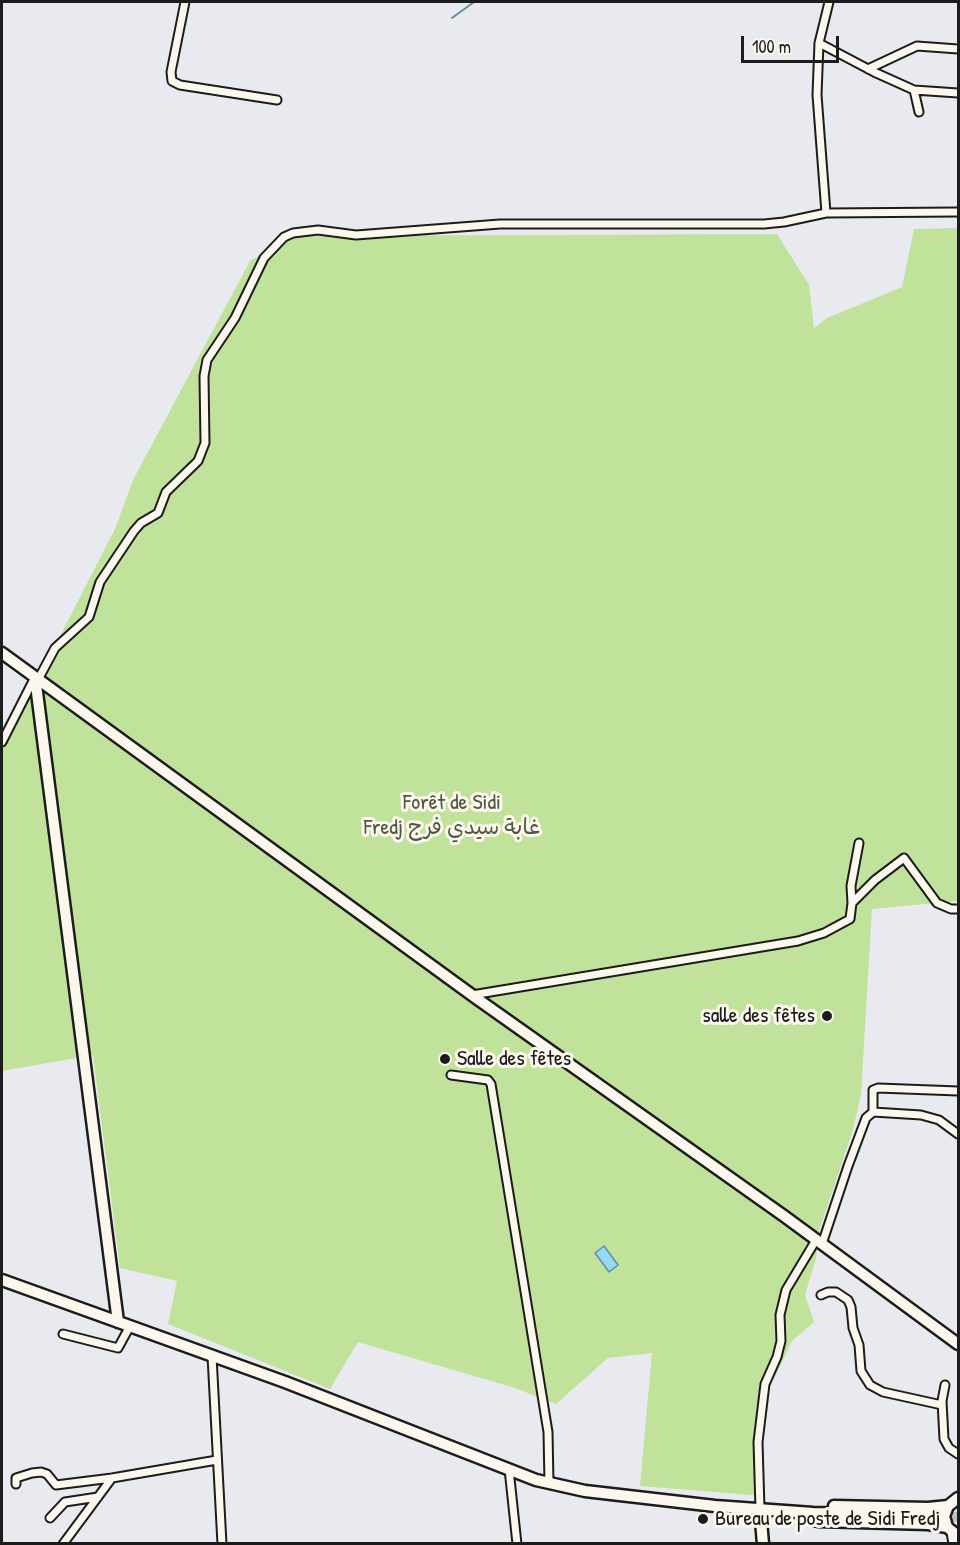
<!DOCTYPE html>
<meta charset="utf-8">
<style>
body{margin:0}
#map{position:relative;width:960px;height:1545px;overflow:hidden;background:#e8eaf0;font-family:"Patrick Hand",sans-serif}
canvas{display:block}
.frame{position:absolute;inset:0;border:3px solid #1c1c1c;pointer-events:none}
.scale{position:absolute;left:741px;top:36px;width:98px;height:27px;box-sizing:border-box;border:3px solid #1c1c1c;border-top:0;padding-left:8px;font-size:18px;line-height:21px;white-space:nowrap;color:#1c1c1c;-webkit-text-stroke:4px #fbf7ec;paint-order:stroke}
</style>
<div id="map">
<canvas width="960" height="1545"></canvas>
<div class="frame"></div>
<div class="scale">100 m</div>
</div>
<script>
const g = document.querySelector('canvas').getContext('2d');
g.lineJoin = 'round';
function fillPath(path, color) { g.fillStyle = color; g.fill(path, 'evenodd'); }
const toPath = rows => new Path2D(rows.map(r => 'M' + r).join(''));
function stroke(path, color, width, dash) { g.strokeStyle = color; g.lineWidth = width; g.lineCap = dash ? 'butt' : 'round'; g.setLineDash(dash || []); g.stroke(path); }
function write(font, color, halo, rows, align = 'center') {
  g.font = font + ' "Patrick Hand","Playpen Sans Arabic",sans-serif'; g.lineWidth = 6; g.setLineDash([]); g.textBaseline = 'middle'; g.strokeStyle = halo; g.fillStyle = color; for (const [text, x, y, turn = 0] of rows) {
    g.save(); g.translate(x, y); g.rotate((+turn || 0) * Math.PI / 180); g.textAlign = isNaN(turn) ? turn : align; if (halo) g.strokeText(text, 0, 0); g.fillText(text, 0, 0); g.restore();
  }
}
fillPath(toPath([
 [958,228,958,901,872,909,861,1094,853,1130,819,1231,816,1258,805,1295,814,1322,792,1341,766,1395,762,1429,763,1496,640,1486,652,1353,608,1358,556,1404,515,1388,358,1342,330,1389,168,1324,177,1281,120,1268,93,1055,2,1071,2,749,115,529,133,480,250,261,294,236,777,234,809,285,814,328,827,318,902,287,914,229]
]), '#c0e29b');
const water = toPath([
 [604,1246,618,1265,609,1272,595,1253,604,1246]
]);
fillPath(water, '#95d9f7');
stroke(water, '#658d9f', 1.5);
stroke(toPath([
 [452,18,474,2]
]), '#658d9f', 2);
stroke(toPath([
 [932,1516,958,1517]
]), '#bfc1c6', 10, [10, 5]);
const street = toPath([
 [185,2,171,72,172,81,180,85,277,100],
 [819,43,874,72,914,90,919,112],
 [868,69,917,46,958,49],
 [914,90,958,93],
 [826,213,817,95,819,43,829,2],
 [40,676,55,648,89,617,100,582,134,531,141,523,158,513,166,492,198,461,205,443,204,376,207,360,235,318,264,258,284,237,293,233,318,230,356,235,500,224,764,224,784,222,826,213,958,212],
 [2,742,35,677],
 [852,903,851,886,859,843],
 [472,995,798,941,824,933,850,919,852,903,875,880,904,858,937,903,951,909,958,909],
 [451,1075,488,1080,491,1084,548,1432,549,1483],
 [873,1112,921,1115,939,1120,958,1134],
 [822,1244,848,1166,866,1118,873,1112,873,1090,878,1088,958,1091],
 [821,1295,828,1292,836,1292,848,1300,851,1307,853,1328,859,1345,861,1371,870,1385,883,1392,942,1405],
 [63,1334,118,1348,130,1326],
 [212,1356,222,1544],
 [945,1385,942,1401,944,1439,949,1448,958,1454],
 [509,1469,517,1544],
 [16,1484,16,1478,32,1473,41,1472,47,1474,56,1485,112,1478,217,1460],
 [760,1509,758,1442,765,1384,777,1357,781,1341,780,1315,786,1290,816,1240],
 [50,1518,65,1502,98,1497],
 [951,1532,953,1544],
 [63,1544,112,1478],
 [958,1544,958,1543]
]);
const secondary = toPath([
 [2,653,476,998,784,1216,958,1344],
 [35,677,118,1322],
 [2,1280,285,1382,536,1480,585,1491,715,1506,813,1513,932,1516],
 [958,1498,948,1506,944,1516,947,1527,958,1536],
 [834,1506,928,1508,948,1506],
 [760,1509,763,1544],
 [804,1518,818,1521,928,1524,947,1527]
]);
stroke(street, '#1c1c1c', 11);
stroke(secondary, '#1c1c1c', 15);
stroke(street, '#fbf7ec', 7);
stroke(secondary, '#fbf7ec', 10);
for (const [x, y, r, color] of [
 [827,1016,6,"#1c1c1c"],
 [445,1059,6,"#1c1c1c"],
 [703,1519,6,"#1c1c1c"]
]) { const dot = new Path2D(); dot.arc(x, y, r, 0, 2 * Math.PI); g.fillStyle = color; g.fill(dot); stroke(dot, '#fbf7ec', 2); }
write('22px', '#4d5742', '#fbf7ec', [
 ["Forêt de Sidi",452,803],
 ["Fredj غابة سيدي فرج",452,828]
]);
write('22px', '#1c1c1c', '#fbf7ec', [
 ["salle des fêtes",815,1016,"right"],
 ["Salle des fêtes",457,1059],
 ["Bureau de poste de Sidi Fredj",715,1519]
], 'left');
</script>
